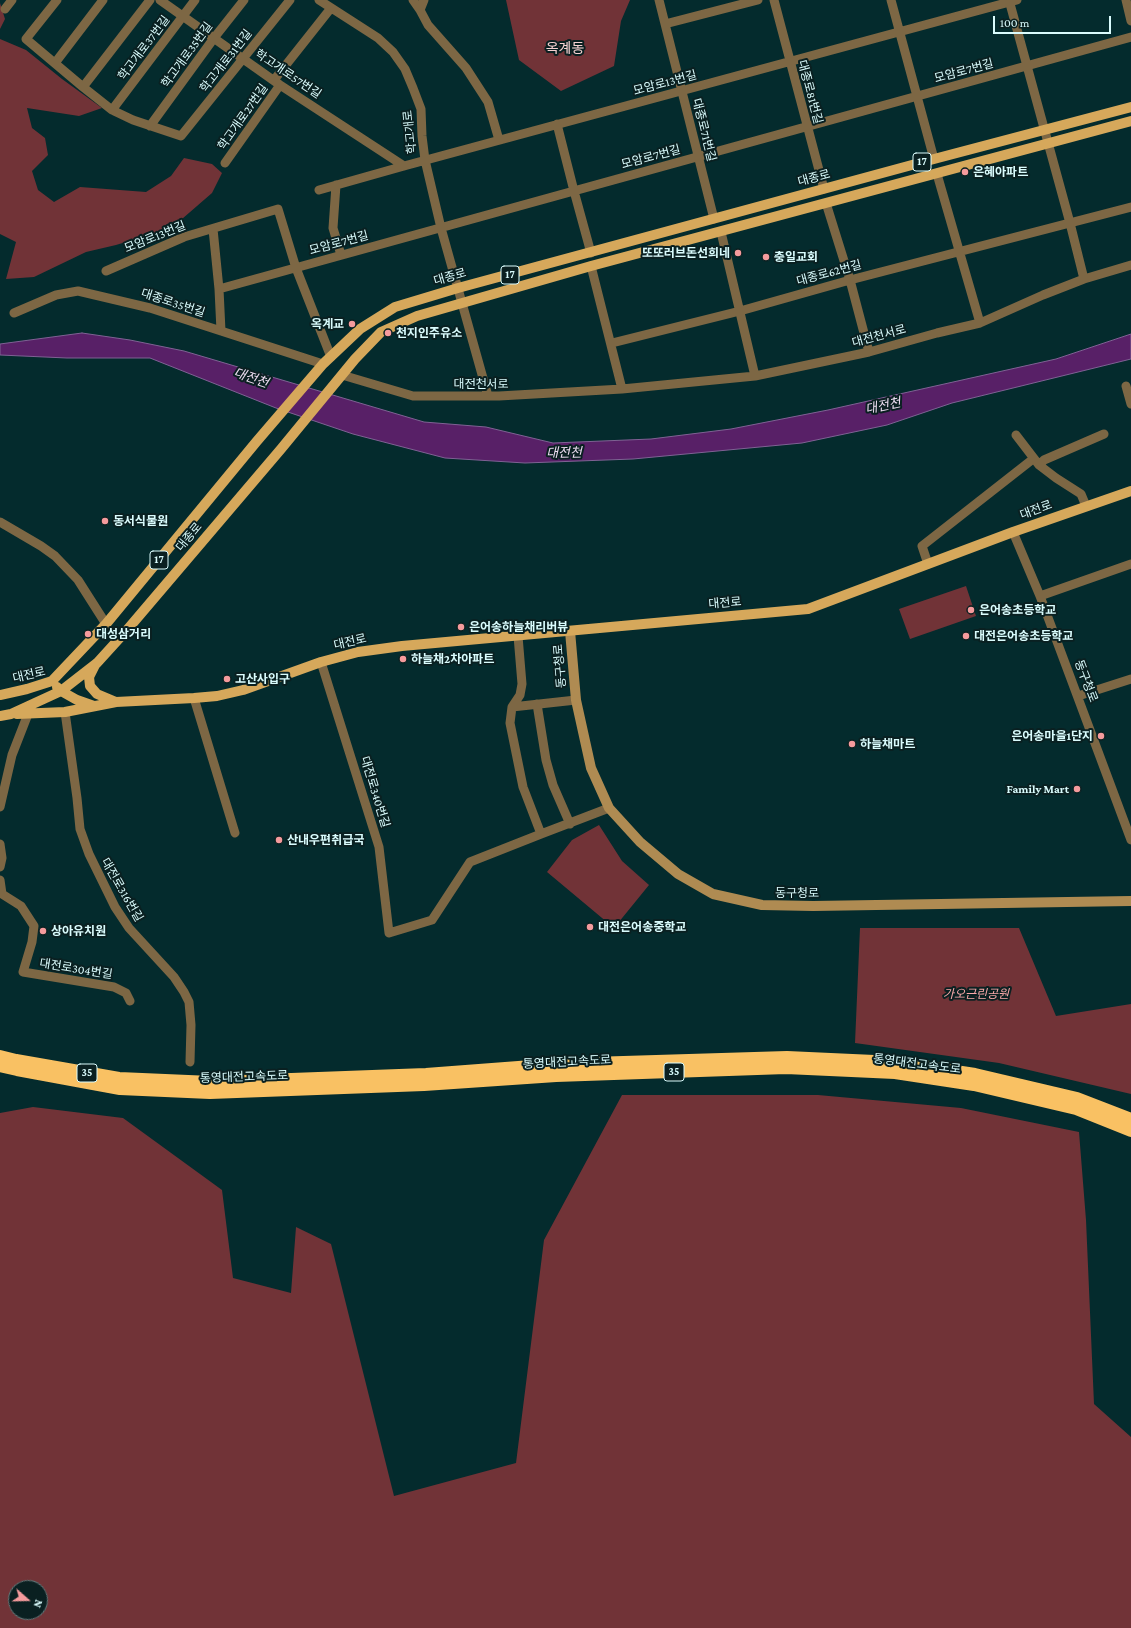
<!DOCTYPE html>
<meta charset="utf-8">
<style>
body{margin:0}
#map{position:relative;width:1131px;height:1628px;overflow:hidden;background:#042b2d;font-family:"Crimson Pro",serif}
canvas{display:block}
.north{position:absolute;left:8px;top:1580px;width:40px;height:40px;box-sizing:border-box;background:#0a2021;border:1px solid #5d7879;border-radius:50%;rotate:110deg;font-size:11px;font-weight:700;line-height:16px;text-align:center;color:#dafcfd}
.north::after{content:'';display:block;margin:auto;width:14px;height:18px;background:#f59b9d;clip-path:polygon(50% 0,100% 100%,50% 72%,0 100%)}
.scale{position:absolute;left:993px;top:16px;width:118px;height:18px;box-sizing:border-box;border:2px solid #dafcfd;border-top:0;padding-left:5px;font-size:12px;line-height:14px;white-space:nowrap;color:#dafcfd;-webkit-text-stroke:3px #0a2021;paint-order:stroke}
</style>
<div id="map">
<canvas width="1131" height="1628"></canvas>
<div class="north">N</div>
<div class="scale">100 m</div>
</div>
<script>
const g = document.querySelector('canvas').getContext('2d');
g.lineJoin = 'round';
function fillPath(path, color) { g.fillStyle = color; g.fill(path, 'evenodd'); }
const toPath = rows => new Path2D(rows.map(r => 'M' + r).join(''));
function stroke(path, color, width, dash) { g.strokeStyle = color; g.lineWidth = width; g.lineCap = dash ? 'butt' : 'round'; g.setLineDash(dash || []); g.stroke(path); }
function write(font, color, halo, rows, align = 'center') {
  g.font = font + ' "Crimson Pro","Noto Sans KR",serif'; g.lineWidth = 4; g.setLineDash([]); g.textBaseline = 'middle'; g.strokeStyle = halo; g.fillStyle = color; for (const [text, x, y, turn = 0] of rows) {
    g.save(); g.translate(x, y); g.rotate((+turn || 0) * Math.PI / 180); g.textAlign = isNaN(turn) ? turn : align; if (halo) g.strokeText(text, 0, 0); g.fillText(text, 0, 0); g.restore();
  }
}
fillPath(toPath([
 [506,0,630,0,621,21,614,66,561,91,519,60],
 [0,3,5,19,0,29],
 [0,39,26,50,62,79,102,108,79,116,27,108,32,128,45,138,48,155,32,171,38,190,54,202,80,187,146,192,171,176,184,158,212,164,222,173,212,193,182,219,155,233,116,245,86,252,34,277,6,279,16,242,0,234],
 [966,586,976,616,910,639,899,609],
 [599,825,622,861,649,885,614,928,547,872,572,840],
 [860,928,1019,928,1056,1016,1131,1004,1131,1094,999,1063,855,1043],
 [622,1095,818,1095,961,1108,1079,1132,1086,1220,1094,1404,1131,1437,1131,1628,0,1628,0,1113,33,1107,123,1118,222,1190,233,1278,291,1293,296,1227,331,1244,394,1496,516,1463,544,1240],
 [16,1588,40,1588,40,1612,16,1612]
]), '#713337');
const water = toPath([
 [82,333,130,340,184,351,424,422,486,427,553,443,651,439,731,429,828,410,1056,359,1131,334,1131,359,952,403,887,425,802,443,633,459,525,463,445,458,353,434,276,408,150,358,67,358,0,355,0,344,82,333]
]);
fillPath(water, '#582067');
stroke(water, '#7f6294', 1);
stroke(toPath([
 [57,0,26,39,83,87,112,110,133,120,181,136,290,0],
 [160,0,280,85,404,166],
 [319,0,378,38,393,52,405,69,413,88,421,109,422,136,425,160,441,228,488,396],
 [413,0,420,10],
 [424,0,420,10,428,25,466,68,488,102,499,140],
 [659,0,714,219],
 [774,0,824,189],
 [891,0,934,159],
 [1009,0,1070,223,1084,279],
 [1126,0,1131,21],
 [5,9,12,0],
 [665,24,758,0],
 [55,63,103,0],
 [274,80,331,8],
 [83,87,150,0],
 [112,110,195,0],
 [557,124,574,191,591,253],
 [150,126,214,38,244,0],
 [225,163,280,85],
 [937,174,980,323],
 [336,185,333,228,341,255],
 [319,190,404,166,1017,0],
 [826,203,850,280,869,352],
 [213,229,219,289,221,331],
 [721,232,755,376],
 [591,266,622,389],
 [106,271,184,237,278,209,296,268,331,357],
 [219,289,1131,37],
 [14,313,56,295,78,291,150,308,323,364],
 [612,343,740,311,850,280,1131,207],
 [342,375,413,396,499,396,622,389,755,376,869,352,937,333,980,323,1043,295,1084,279,1131,265],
 [1126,386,1131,404],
 [1016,435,1039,465,1056,478,1081,494,1086,506],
 [1039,465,1044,460,1104,434],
 [0,522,41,546,55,556,78,580,106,624],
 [1013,532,1040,596,1131,840],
 [928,564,922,546,1033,459],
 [1040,596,1131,564],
 [518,636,522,684,520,695,512,707,510,723,523,787,541,834,609,808],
 [321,662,379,847,389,933,432,920,470,862,541,834],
 [1078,696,1131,679],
 [194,698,235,833],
 [537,704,546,760,553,785,570,824],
 [512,707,576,700],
 [65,712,77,798,80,829,89,854,115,907,129,928,174,977,184,992,189,1002,191,1025,190,1062],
 [0,807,12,755,28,714],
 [0,844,2,858,0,867],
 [0,880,2,894,21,906,34,926,32,942,23,972,114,987,126,993,130,1001]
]), '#7d6744', 9);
stroke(toPath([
 [570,631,576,700,591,768,609,808,640,842,678,874,713,894,762,905,813,906,1131,901]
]), '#af8b52', 10);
stroke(toPath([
 [95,665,89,677,90,686,97,694,116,702],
 [57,687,61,691,77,700,94,706],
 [0,695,27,689,52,681,106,624,257,441,323,364,360,329,395,307,458,288,934,159,1131,107],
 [17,714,65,712,116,702,194,698,217,696,243,690,321,662,358,652,402,646,808,609,1013,532,1131,491],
 [0,716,11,714,61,691,97,663,127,630,281,449,355,359,381,332,417,316,591,266,1131,121]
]), '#d6a85b', 10);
stroke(toPath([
 [0,1056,16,1060,119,1078,211,1082,426,1074,558,1064,787,1057,896,1062,975,1074,1077,1098,1131,1119],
 [0,1066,17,1070,120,1089,210,1093,424,1085,556,1076,786,1068,895,1073,974,1085,1076,1109,1131,1131]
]), '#f9c163', 12);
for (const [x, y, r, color] of [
 [965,172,4,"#f59b9d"],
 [738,253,4,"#f59b9d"],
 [766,257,4,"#f59b9d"],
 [352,324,4,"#f59b9d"],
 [388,333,4,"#f59b9d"],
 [105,521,4,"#f59b9d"],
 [971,610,4,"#f59b9d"],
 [461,627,4,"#f59b9d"],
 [88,634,4,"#f59b9d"],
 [966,636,4,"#f59b9d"],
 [403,659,4,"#f59b9d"],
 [227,679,4,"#f59b9d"],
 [1101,736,4,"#f59b9d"],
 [852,744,4,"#f59b9d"],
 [1077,789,4,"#f59b9d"],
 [279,840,4,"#f59b9d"],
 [590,927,4,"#f59b9d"],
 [43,931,4,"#f59b9d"]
]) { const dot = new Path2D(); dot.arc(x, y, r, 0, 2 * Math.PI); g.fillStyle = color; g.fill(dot); stroke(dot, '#0a2021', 1.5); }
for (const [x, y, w] of [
 [922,162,18],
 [510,275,18],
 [159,560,18],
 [674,1072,20],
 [87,1073,20]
]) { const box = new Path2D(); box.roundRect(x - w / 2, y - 9, w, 18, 3); g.fillStyle = '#0a2021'; g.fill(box); stroke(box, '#dafcfd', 1); }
write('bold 11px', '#dafcfd', null, [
 ["17",922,162],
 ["17",510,275],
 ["17",159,560],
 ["35",674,1072],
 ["35",87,1073]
]);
write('12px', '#dafcfd', '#0a2021', [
 ["학고개로37번길",144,48,-53],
 ["학고개로35번길",187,55,-54],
 ["학고개로31번길",226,61,-52],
 ["모암로7번길",964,71,-15],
 ["학고개로57번길",288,74,34],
 ["모암로13번길",665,83,-15],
 ["대종로81번길",810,92,75],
 ["학고개로27번길",243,117,-55],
 ["대종로71번길",704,130,76],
 ["학고개로",410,132,-96],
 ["모암로7번길",651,157,-15],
 ["대종로",814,178,-15],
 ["모암로13번길",155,237,-22],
 ["모암로7번길",339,243,-15],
 ["대종로62번길",829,273,-15],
 ["대종로",450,277,-16],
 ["대종로35번길",173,303,18],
 ["대전천서로",879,336,-15],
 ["대전천서로",481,384],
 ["대전로",1036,510,-20],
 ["대종로",189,537,-50],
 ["대전로",725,603,-5],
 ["대전로",350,642,-13],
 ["동구청로",560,666,-95],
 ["대전로",29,675,-13],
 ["동구청로",1086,681,69],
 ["대전로340번길",375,792,73],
 ["대전로316번길",122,890,60],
 ["동구청로",797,893],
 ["대전로304번길",76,969,9],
 ["통영대전고속도로",567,1062,-3],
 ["통영대전고속도로",917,1064,7],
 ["통영대전고속도로",244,1077,-2]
]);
write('bold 12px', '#dafcfd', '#0a2021', [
 ["은혜아파트",973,172],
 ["또또러브돈선희네",730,253,"right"],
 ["충일교회",774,257],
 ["옥계교",344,324,"right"],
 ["천지인주유소",396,333],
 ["동서식물원",113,521],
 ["은어송초등학교",979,610],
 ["은어송하늘채리버뷰",469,627],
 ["대성삼거리",96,634],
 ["대전은어송초등학교",974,636],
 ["하늘채2차아파트",411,659],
 ["고산사입구",235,679],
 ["은어송마을1단지",1093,736,"right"],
 ["하늘채마트",860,744],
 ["Family Mart",1069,789,"right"],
 ["산내우편취급국",287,840],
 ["대전은어송중학교",598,927],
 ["상아유치원",51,931]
], 'left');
write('italic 12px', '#faa9aa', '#0a2021', [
 ["가오근린공원",976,994]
]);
write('italic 13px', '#edddf1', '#0a2021', [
 ["대전천",251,378,19],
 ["대전천",883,406,-12],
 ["대전천",564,453,-1]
]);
write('14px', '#f6d2d2', '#0a2021', [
 ["옥계동",565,49]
]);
</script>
